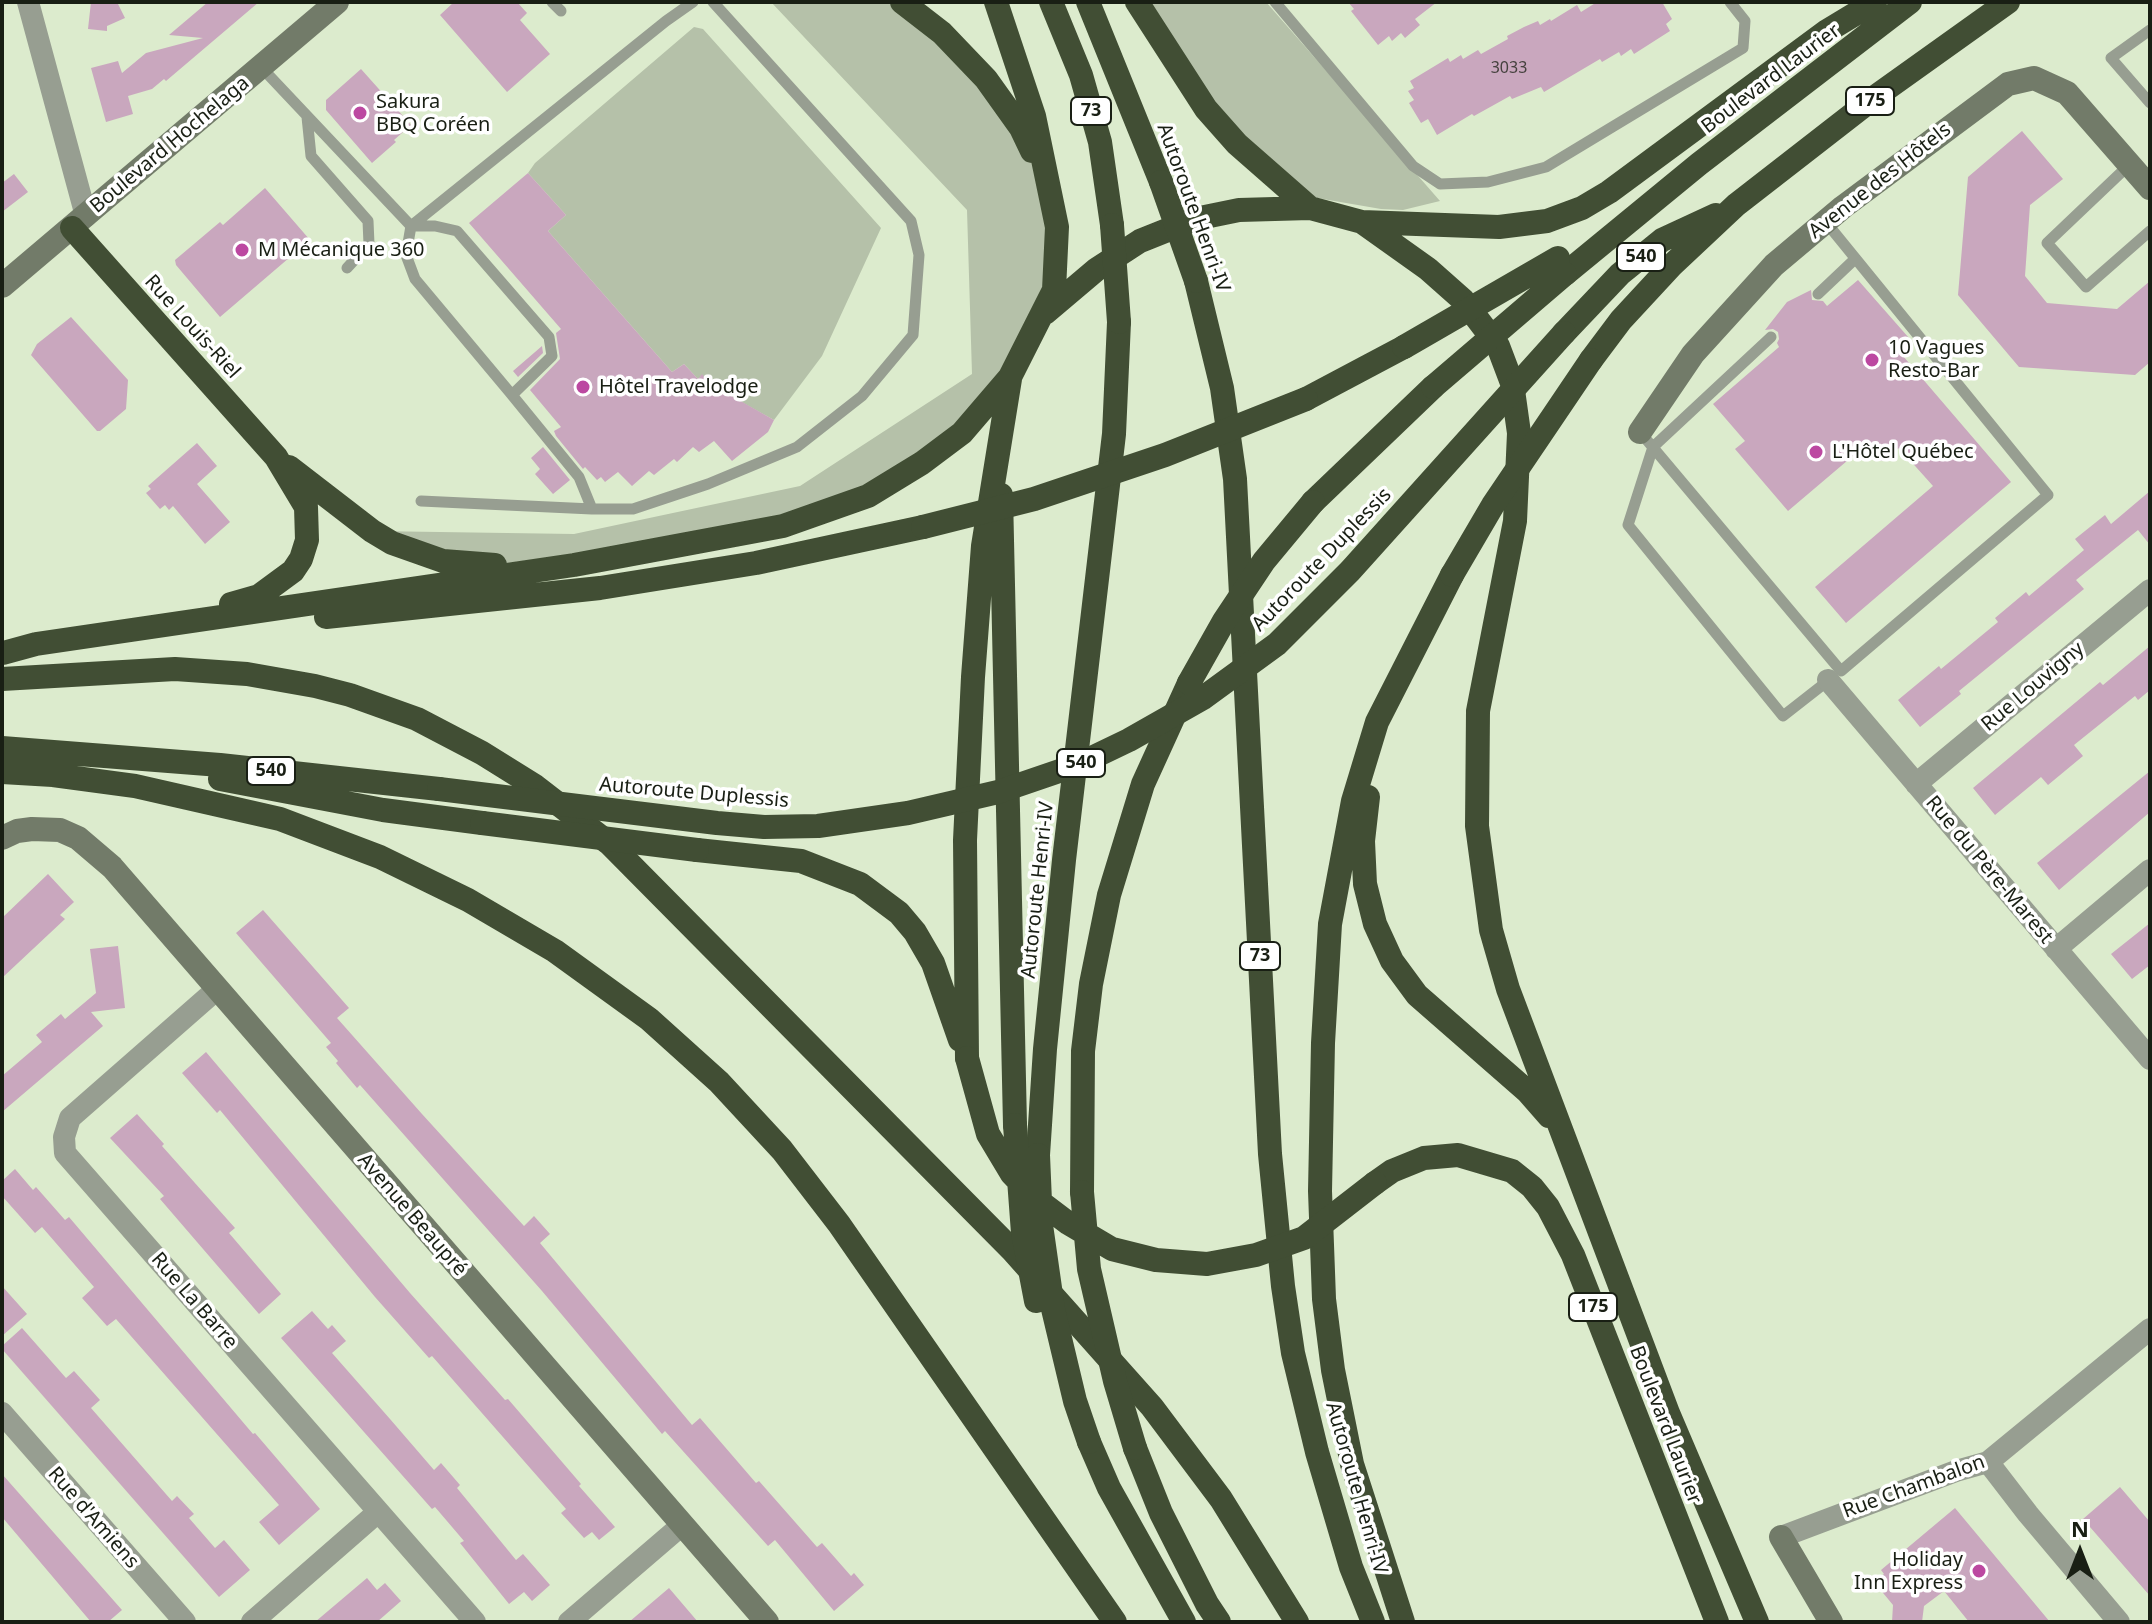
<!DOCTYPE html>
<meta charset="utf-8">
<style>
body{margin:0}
#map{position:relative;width:2152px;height:1624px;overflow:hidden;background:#dcebcd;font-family:"Noto Sans",sans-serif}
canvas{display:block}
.frame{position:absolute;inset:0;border:4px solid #191f14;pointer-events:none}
.north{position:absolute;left:2040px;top:1512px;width:80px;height:80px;-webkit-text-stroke:6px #fff;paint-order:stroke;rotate:0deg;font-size:22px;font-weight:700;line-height:32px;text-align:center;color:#191f14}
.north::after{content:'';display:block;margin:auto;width:28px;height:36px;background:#191f14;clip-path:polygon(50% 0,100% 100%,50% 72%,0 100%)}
</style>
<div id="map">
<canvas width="2152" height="1624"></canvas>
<div class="frame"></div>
<div class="north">N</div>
</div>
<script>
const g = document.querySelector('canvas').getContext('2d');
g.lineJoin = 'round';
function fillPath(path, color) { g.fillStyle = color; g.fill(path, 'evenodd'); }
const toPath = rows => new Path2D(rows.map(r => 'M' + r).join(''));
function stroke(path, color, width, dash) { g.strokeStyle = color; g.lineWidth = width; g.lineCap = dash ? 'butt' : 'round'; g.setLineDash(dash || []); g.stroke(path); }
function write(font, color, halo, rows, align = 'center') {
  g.font = font + ' "Noto Sans",sans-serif'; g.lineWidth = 7; g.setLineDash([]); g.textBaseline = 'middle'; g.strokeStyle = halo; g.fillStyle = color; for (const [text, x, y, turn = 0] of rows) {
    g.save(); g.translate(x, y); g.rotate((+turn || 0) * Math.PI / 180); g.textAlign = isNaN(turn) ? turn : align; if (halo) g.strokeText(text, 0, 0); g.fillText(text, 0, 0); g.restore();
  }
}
fillPath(toPath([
 [771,2,902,2,923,17,1030,147,1056,266,1010,377,922,463,783,526,493,565,372,531,574,534,800,486,972,374,967,210],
 [1137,2,1266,2,1440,201,1403,210,1381,209,1317,198,1264,170],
 [694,27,703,29,881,228,822,356,774,420,718,389,716,392,702,375,698,379,684,364,672,372,548,231,566,215,528,173,535,163]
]), '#b5c1a9');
fillPath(toPath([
 [91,2,117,2,125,18,107,26,107,31,88,29],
 [208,2,259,2,166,81,164,79,152,89,128,96,133,114,106,122,91,68,118,61,122,73,146,53,203,38,169,35],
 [454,2,517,2,527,13,520,20,550,54,507,92,440,15],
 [1348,2,1437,2,1415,19,1420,25,1405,38,1401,33,1392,41,1389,36,1378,45,1351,11,1354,9],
 [1597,2,1662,2,1672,19,1666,24,1670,31,1634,54,1631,49,1621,56,1619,52,1602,62,1600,59,1544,92,1541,87,1512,99,1510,96,1474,116,1472,114,1437,135,1428,119,1421,123,1409,103,1414,100,1408,91,1414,88,1410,81,1448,58,1450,62,1461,55,1463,59,1478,50,1481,54,1508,39,1507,36,1524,27,1538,21,1540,25,1550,19,1551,21,1577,5,1581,12],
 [361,69,411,125,394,140,396,142,372,163,326,110,326,100],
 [2022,131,2063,179,2030,205,2025,276,2047,303,2117,309,2150,281,2150,362,2135,375,2019,367,1958,295,1968,177],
 [528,173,566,215,548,231,672,372,684,364,698,379,702,374,709,383,774,420,768,432,732,461,714,441,699,452,693,447,677,462,674,459,654,475,649,471,632,486,618,472,605,482,601,477,597,480,585,467,583,469,556,436,554,431,561,427,530,390,560,359,556,333,561,329,469,223],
 [14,174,28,192,2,212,2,183],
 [265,188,310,240,220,317,176,265,175,260,220,222,223,225],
 [1858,280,1909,338,1897,349,2011,482,1846,623,1815,587,1933,486,1899,448,1884,461,1854,455,1788,511,1735,449,1745,441,1713,404,1779,347,1777,343,1779,339,1778,332,1773,329,1765,330,1787,302,1811,290,1812,300,1823,301,1827,306],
 [71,317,128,380,126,409,100,431,97,431,31,355,37,344],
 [542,346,543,353,518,377,513,371],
 [197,443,217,466,197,484,230,522,205,544,173,506,169,510,165,505,160,509,146,493,151,489,148,486],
 [543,447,570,480,553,494,535,474,540,469,531,458],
 [2150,491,2150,545,2138,530,2076,580,2084,589,1959,691,1961,694,1920,727,1898,700,1939,666,1941,669,1998,622,1995,618,2026,592,2029,596,2084,550,2075,539,2105,515,2111,524],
 [2150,646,2150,690,2138,700,2135,696,2074,745,2083,756,2048,785,2041,777,1995,815,1973,788,2100,682,2103,685],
 [2150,771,2150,812,2059,890,2037,863],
 [48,874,74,902,60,915,65,919,2,978,2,918],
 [263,910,349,1008,337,1018,422,1114,524,1226,534,1216,550,1234,540,1243,692,1425,700,1418,756,1483,759,1481,817,1547,822,1543,851,1576,854,1573,864,1585,834,1611,775,1540,768,1546,665,1431,662,1434,542,1291,360,1085,357,1088,336,1063,338,1061,326,1047,331,1043,236,933],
 [2150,923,2150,965,2132,979,2111,954],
 [118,946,125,1008,91,1012,103,1026,2,1112,2,1076,42,1042,36,1035,61,1014,65,1019,96,993,90,949],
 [206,1052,410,1293,505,1400,508,1399,581,1484,579,1486,615,1527,599,1540,592,1532,584,1538,561,1513,566,1509,432,1356,429,1358,375,1297,220,1110,217,1113,182,1073],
 [137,1114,164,1144,162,1146,235,1228,229,1233,281,1294,259,1314,160,1199,164,1196,110,1138],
 [15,1169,33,1190,36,1187,65,1220,69,1217,253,1434,255,1433,320,1509,279,1545,259,1522,279,1505,116,1319,107,1326,82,1298,94,1287,42,1227,35,1233,2,1196,2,1181],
 [2,1286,27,1314,2,1336],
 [312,1311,328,1329,332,1325,346,1341,332,1353,390,1419,434,1470,441,1463,460,1485,457,1488,516,1560,523,1554,550,1585,532,1601,524,1592,509,1604,460,1543,464,1541,435,1507,432,1509,281,1338],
 [22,1328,66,1378,74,1371,100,1400,91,1408,172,1501,177,1496,194,1514,189,1518,215,1548,224,1540,250,1570,219,1597,2,1349,2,1346],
 [2,1474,122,1610,108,1622,91,1622,2,1517],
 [2120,1487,2150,1522,2150,1596,2083,1519],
 [1955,1508,2050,1622,1969,1622,1944,1591,1924,1606,1922,1622,1892,1622,1893,1605,1874,1582,1884,1574,1881,1570],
 [367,1578,377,1590,385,1583,401,1601,377,1622,315,1622],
 [669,1588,698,1622,629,1622]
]), '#c9a7be');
stroke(toPath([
 [552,2,561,11],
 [1275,2,1413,166,1440,184,1488,182,1546,167,1743,48,1745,21,1730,2],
 [2150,30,2111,58,2150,103],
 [261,67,411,226,435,226,457,231,549,337,552,356,512,395,415,279,406,255,411,226,666,21,693,2],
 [307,117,311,156,368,221,369,244,347,268],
 [2129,165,2047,243,2086,287,2150,231],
 [1818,294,1855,259],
 [1771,337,1653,447,1628,525,1783,716,1829,680],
 [512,395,579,477,592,509,633,509,708,484,797,447,862,396,913,335,919,255,911,221,713,2],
 [1640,432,1841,671,2048,495,1825,221],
 [421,501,592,509]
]), '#979e91', 11);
stroke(toPath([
 [28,2,86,216],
 [1828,680,2150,1059],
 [1916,784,2150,590],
 [2056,949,2150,870],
 [216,990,70,1118,64,1137,65,1153,475,1622],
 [2,1413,185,1622],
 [1988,1462,2028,1514,2119,1622],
 [1781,1537,1956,1471,1988,1462,2150,1329],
 [252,1622,378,1512],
 [569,1622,682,1525]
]), '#979e91', 22);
stroke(toPath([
 [2,286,337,2],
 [1640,432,1693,354,1774,265,1843,207,2008,84,2034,78,2067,93,2150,188],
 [2,838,17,831,32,829,60,830,78,838,112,867,767,1622],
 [1781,1537,1831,1622]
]), '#727b69', 24);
stroke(toPath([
 [902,2,942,33,986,79,1021,128,1032,151],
 [1051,2,1081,75,1100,142,1112,225],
 [1088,2,1161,182],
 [1137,2,1206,109,1237,144,1310,208],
 [1362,222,1428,269,1463,300,1498,346,1512,383,1519,433,1515,521,1478,711,1477,826,1491,930,1508,989,1668,1413,1757,1622],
 [72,228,276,457,306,507,307,540,301,559,293,571,259,596,231,604],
 [1565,274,1699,164,1910,2],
 [1196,281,1222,388,1235,479,1270,1154,1283,1286,1293,1353,1317,1452,1351,1567,1373,1622],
 [1045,313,1097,269,1140,241,1195,219,1239,210,1310,208,1362,222,1499,227,1547,221,1582,208,1609,192,1827,31,1875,2],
 [1564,333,1620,274,1662,240,1716,215],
 [1591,360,1621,320,1671,266,1736,205,1875,97,2008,2],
 [1306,399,1404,347],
 [289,467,372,531,392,543,443,561,495,565],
 [1001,495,1015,1125],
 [1313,502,1433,387],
 [326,617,600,588,756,563,923,527],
 [3,653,36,644,574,565,783,526,868,496,922,463,962,433,1010,377,1054,290,1057,227,1034,116,996,2],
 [2,679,175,669,247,674,315,686,350,695,417,719,482,753,535,786,610,844,1012,1250,1152,1407,1221,1499,1297,1622],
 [2,748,220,765,439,789],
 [2,772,53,775,135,786,280,819,380,857,468,900,555,951,649,1019,719,1082,782,1150,839,1224,1115,1622],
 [220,779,383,810,482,823],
 [1368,797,1363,841,1365,884,1375,924,1392,961,1417,995,1528,1092,1549,1116],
 [697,850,801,861,860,884,899,913,915,932,933,963,960,1040],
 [967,1058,965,840,973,677,983,546,1010,379],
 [1038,1155,1045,1049,1064,860,1114,434,1119,322],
 [1375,1183,1392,1171,1424,1158,1458,1155,1512,1171,1532,1187,1548,1207,1573,1255,1717,1622],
 [1082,1192,1083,1051,1091,984,1109,895,1143,784,1189,683],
 [1089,1442,1109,1488,1184,1622],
 [1135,1448,1161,1513,1207,1604,1219,1622],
 [1403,1622,1352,1464,1333,1370,1324,1299,1320,1191,1323,1043,1330,924,1353,801,1377,722,1452,575]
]), '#414e34', 24);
stroke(toPath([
 [1161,182,1196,281],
 [1112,225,1119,322],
 [1404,347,1558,258],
 [1433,387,1565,274],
 [923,527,1034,499,1165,455,1306,399],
 [1452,575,1493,505,1591,360],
 [1189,683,1224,621,1264,561,1313,502],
 [439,789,717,823,764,827,818,826,908,813,998,792,1077,765,1129,740,1203,698,1277,644,1350,571,1564,333],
 [482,823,697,850],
 [967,1058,988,1134,1012,1174,1035,1198,1068,1223,1112,1249,1156,1260,1207,1264,1256,1255,1304,1238,1375,1183],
 [1015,1125,1023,1233,1036,1301],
 [1038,1155,1041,1225,1053,1309,1075,1401,1089,1442],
 [1082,1192,1089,1269,1115,1381,1135,1448]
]), '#414e34', 24);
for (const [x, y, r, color] of [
 [360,113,8,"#bc48a1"],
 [242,250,8,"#bc48a1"],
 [1872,360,8,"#bc48a1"],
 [583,387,8,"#bc48a1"],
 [1816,452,8,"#bc48a1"],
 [1979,1571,8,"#bc48a1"]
]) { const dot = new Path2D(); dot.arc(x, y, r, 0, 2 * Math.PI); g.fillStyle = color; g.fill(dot); stroke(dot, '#fff', 3); }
write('16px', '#45413e', null, [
 ["3033",1509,68]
]);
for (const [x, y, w] of [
 [1870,101,48],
 [1091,111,40],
 [1641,257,48],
 [1081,763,48],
 [271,771,48],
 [1260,956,40],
 [1593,1307,48]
]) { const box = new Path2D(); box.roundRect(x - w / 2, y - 14, w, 28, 6); g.fillStyle = '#fff'; g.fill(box); stroke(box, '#191f14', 2); }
write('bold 18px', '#191f14', null, [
 ["175",1870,101],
 ["73",1091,111],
 ["540",1641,257],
 ["540",1081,763],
 ["540",271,771],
 ["73",1260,956],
 ["175",1593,1307]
]);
write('20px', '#191f14', '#fff', [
 ["Boulevard Laurier",1771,79,-37],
 ["Boulevard Hochelaga",170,145,-40],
 ["Avenue des Hôtels",1880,181,-38],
 ["Autoroute Henri-IV",1193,208,70],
 ["Rue Louis-Riel",192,327,48],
 ["Autoroute Duplessis",1322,560,-46],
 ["Rue Louvigny",2033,687,-40],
 ["Autoroute Duplessis",694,793,5],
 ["Rue du Père-Marest",1989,870,50],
 ["Autoroute Henri-IV",1038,890,-84],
 ["Avenue Beaupré",412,1215,49],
 ["Rue La Barre",194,1301,49],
 ["Boulevard Laurier",1665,1425,69],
 ["Rue Chambalon",1914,1487,-20],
 ["Autoroute Henri-IV",1356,1488,74],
 ["Rue d'Amiens",93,1518,49]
]);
write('20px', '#191f14', '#fff', [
 ["Sakura",376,102],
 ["BBQ Coréen",376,125],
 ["M Mécanique 360",258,250],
 ["10 Vagues",1888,348],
 ["Resto-Bar",1888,371],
 ["Hôtel Travelodge",599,387],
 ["L'Hôtel Québec",1832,452],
 ["Holiday",1963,1560,"right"],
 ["Inn Express",1963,1583,"right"]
], 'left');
</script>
